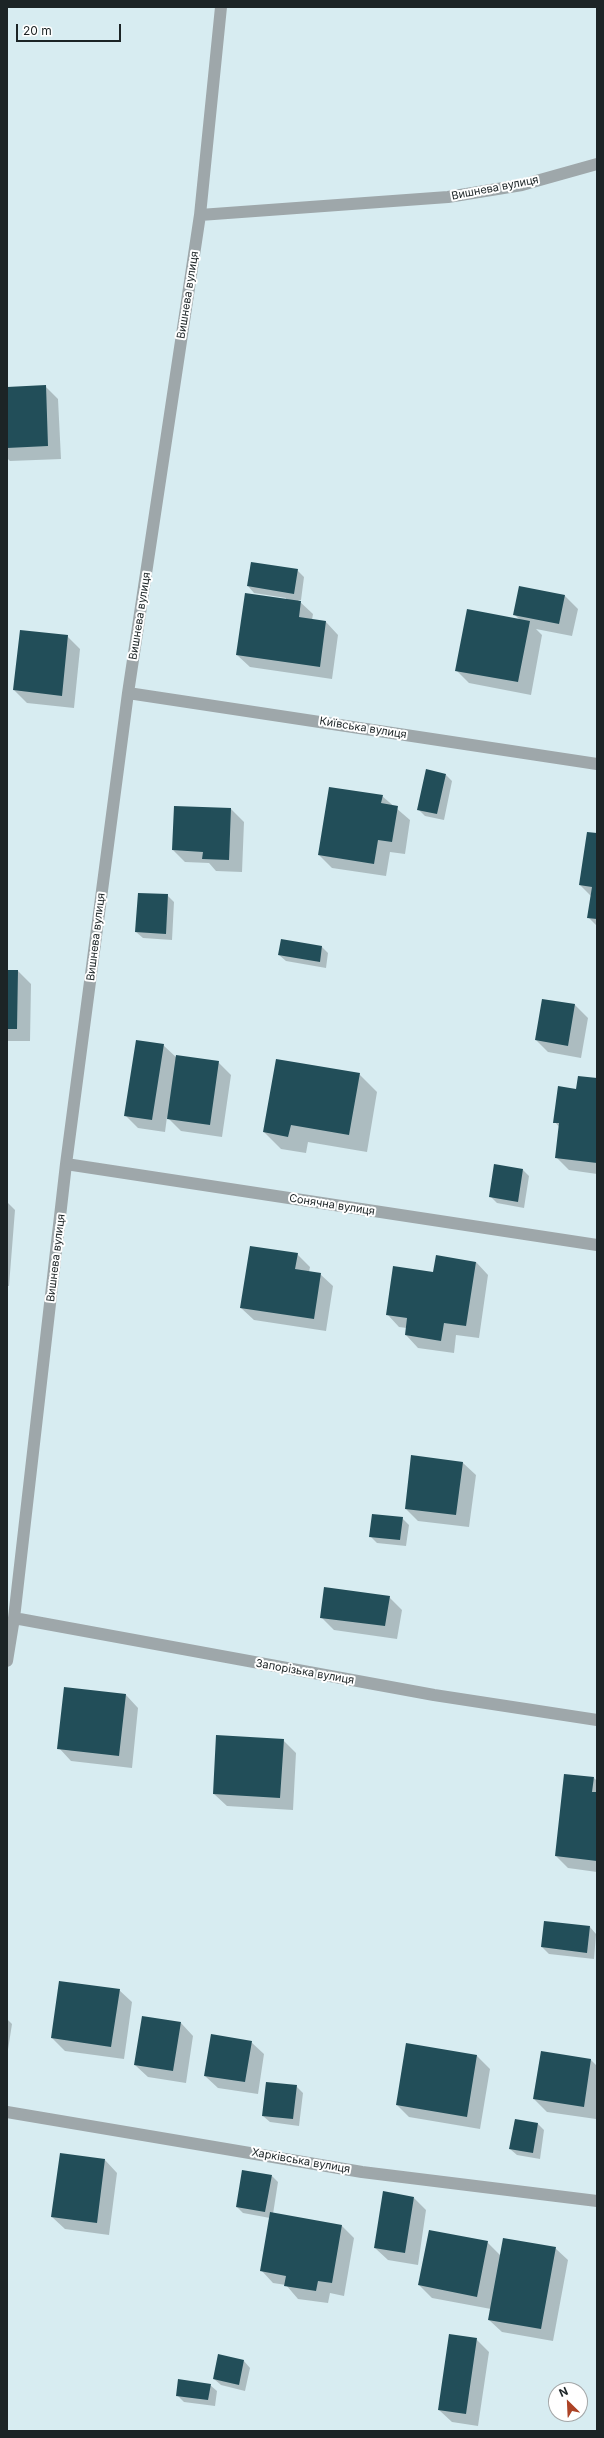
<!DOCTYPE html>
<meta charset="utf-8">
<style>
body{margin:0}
#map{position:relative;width:604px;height:2438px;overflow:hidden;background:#d7ecf1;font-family:Inter,sans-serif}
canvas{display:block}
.frame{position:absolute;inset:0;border:8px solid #1c2426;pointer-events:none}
.north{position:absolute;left:548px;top:2382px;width:40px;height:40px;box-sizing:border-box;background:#fff;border:1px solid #a4a7a8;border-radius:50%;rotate:336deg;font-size:11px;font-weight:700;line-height:16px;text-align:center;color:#1c2426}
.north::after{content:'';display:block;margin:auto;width:14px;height:18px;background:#ac4326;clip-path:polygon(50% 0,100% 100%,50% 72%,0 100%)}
.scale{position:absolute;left:16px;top:24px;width:105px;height:18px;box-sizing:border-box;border:2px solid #1c2426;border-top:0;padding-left:5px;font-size:12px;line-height:14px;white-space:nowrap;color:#1c2426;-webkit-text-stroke:3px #fff;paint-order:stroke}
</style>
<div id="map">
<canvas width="604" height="2438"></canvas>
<div class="frame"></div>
<div class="north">N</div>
<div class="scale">20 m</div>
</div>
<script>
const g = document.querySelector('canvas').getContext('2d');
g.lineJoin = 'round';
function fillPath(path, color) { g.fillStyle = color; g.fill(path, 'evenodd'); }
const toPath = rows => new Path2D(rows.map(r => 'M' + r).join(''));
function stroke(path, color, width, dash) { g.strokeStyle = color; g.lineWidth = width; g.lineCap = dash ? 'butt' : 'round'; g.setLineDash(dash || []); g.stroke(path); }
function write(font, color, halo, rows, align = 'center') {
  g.font = font + ' Inter,sans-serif'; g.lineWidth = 4; g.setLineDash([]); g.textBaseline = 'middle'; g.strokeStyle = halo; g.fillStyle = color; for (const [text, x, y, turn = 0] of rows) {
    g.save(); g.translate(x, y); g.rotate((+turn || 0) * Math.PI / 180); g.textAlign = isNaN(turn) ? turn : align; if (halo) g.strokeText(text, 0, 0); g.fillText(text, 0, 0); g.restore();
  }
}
fillPath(toPath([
 [45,386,58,399,61,459,10,461,7,458,7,388],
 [251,563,297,570,304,577,301,600,298,600,313,614,312,620,326,622,338,635,332,679,250,667,237,655,286,599,286,598,254,593,248,586],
 [520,587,565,596,578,609,572,636,536,629,542,635,531,695,469,683,456,670,520,620,514,614],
 [67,636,80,649,74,708,27,703,14,690],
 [446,775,452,781,444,820,425,816,418,809],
 [382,796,410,820,405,854,390,852,386,876,332,868,319,855],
 [231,809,244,822,242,872,216,871,209,863,185,862,173,850],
 [597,834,597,926,588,917,591,896,580,885],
 [167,895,174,902,172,940,143,938,136,932],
 [282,940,322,947,328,953,326,968,286,961,279,955],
 [7,971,18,971,31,984,30,1041,7,1041],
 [543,1000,575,1005,588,1018,581,1058,548,1052,536,1040],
 [163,1045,177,1058,218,1062,231,1075,222,1137,181,1131,167,1117,165,1132,138,1128,125,1115],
 [359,1074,377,1092,367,1152,308,1142,306,1153,281,1149,264,1132],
 [597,1079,597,1174,569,1170,556,1157,560,1128,555,1122,577,1090],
 [523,1170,529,1176,524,1208,497,1203,490,1196],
 [7,1202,15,1210,9,1286,7,1286],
 [297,1254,310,1267,309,1272,320,1274,333,1286,326,1331,254,1320,241,1308],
 [476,1262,488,1275,479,1338,456,1335,454,1353,418,1348,406,1335,407,1328,399,1327,387,1314,434,1273],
 [412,1456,463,1463,476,1475,469,1527,418,1521,406,1509],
 [402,1518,409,1525,406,1546,377,1543,370,1536],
 [389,1597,402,1610,397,1639,334,1630,321,1617],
 [126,1695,138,1708,132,1768,71,1761,59,1748],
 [283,1740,296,1753,293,1810,227,1806,214,1794],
 [594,1778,597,1781,597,1872,568,1868,556,1856],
 [545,1922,590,1927,596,1934,594,1959,549,1954,542,1947],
 [119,1990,132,2002,124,2059,65,2051,52,2038],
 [7,2019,12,2024,7,2056],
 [181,2023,193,2036,186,2083,148,2077,135,2065],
 [251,2042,264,2054,258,2094,218,2088,205,2076],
 [406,2045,477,2056,490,2069,480,2129,409,2117,397,2105],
 [591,2060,597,2066,596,2119,547,2112,534,2099],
 [296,2086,303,2093,299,2126,270,2122,263,2116],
 [515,2120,538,2124,544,2130,540,2159,517,2155,510,2149],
 [105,2160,117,2173,109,2235,65,2229,52,2217],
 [272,2176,278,2182,273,2214,342,2226,354,2238,344,2296,330,2293,328,2303,298,2299,286,2285,273,2283,261,2270,270,2218,243,2213,237,2207],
 [414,2198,426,2210,418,2265,388,2260,375,2248],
 [487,2242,501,2256,555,2248,568,2260,553,2341,502,2332,489,2320,491,2309,432,2298,419,2285],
 [476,2339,489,2352,478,2426,452,2422,439,2410],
 [244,2361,250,2368,245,2391,221,2385,214,2379],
 [210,2385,217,2391,215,2406,184,2402,177,2395]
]), '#0003');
fillPath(toPath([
 [46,385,48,446,7,448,7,387],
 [251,562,298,569,294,594,247,586],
 [519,586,565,595,559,624,513,615],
 [245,593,301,601,299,617,326,621,320,667,236,655],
 [467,609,530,621,518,682,455,671],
 [20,630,68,635,62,696,13,690],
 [426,769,446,774,437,814,417,810],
 [329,787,383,795,381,803,398,806,392,842,378,840,374,864,318,855],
 [174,806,231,808,229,860,202,859,203,852,172,850],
 [587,832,597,833,597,919,587,918,592,887,579,885],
 [138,893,168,894,166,934,135,932],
 [281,939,322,946,320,962,278,955],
 [7,970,18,970,17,1029,7,1029],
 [542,999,575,1004,568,1046,535,1040],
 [136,1040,164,1044,152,1120,124,1116],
 [176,1055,219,1061,210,1125,167,1119],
 [276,1059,360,1073,349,1135,291,1125,288,1137,263,1132],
 [578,1076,597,1078,597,1163,555,1158,559,1123,553,1123,558,1086,576,1089],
 [494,1164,523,1169,518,1202,489,1197],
 [250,1246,298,1253,295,1269,321,1273,314,1319,240,1308],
 [436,1255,476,1262,466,1326,444,1323,441,1341,405,1335,407,1318,386,1315,393,1266,433,1272],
 [411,1455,463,1462,456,1515,405,1509],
 [372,1514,403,1517,400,1540,369,1537],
 [324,1587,390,1596,385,1626,320,1618],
 [64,1687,126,1694,119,1756,57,1749],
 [216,1735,284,1739,280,1798,213,1794],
 [564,1774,594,1777,592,1792,597,1792,597,1861,555,1856],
 [544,1921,590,1926,587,1953,541,1947],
 [59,1981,120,1989,111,2047,51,2038],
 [142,2016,181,2022,173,2071,134,2065],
 [211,2034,252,2041,245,2082,204,2076],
 [406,2043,477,2055,467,2117,396,2105],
 [541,2051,591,2059,584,2107,533,2099],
 [266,2082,297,2085,293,2119,262,2116],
 [515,2119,538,2123,533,2153,509,2149],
 [60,2153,105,2159,97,2223,51,2217],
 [242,2170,272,2175,265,2212,236,2207],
 [383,2191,414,2197,405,2253,374,2248],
 [270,2212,342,2225,332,2283,318,2281,316,2291,284,2286,286,2276,260,2271],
 [429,2230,488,2241,477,2297,418,2285],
 [503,2238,556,2247,541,2329,488,2320],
 [449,2334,477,2338,466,2414,438,2410],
 [218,2354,244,2360,239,2385,213,2379],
 [178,2379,211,2384,208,2400,176,2396]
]), '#224e59');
stroke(toPath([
 [200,215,448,197,522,185,597,164],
 [128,693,597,764],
 [66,1164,597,1245],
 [14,1618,434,1695,597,1720],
 [7,1661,14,1618,66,1164,128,693,200,215,221,7],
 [7,2112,362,2172,597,2201]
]), '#9ea7aa', 12);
write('11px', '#1c2426', '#fff', [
 ["Вишнева вулиця",495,188,-11],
 ["Вишнева вулиця",188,295,-81],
 ["Вишнева вулиця",140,616,-81],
 ["Київська вулиця",363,728,9],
 ["Вишнева вулиця",96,937,-83],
 ["Сонячна вулиця",332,1205,9],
 ["Вишнева вулиця",56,1258,-83],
 ["Запорізька вулиця",305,1672,10],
 ["Харківська вулиця",301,2161,10]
]);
</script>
